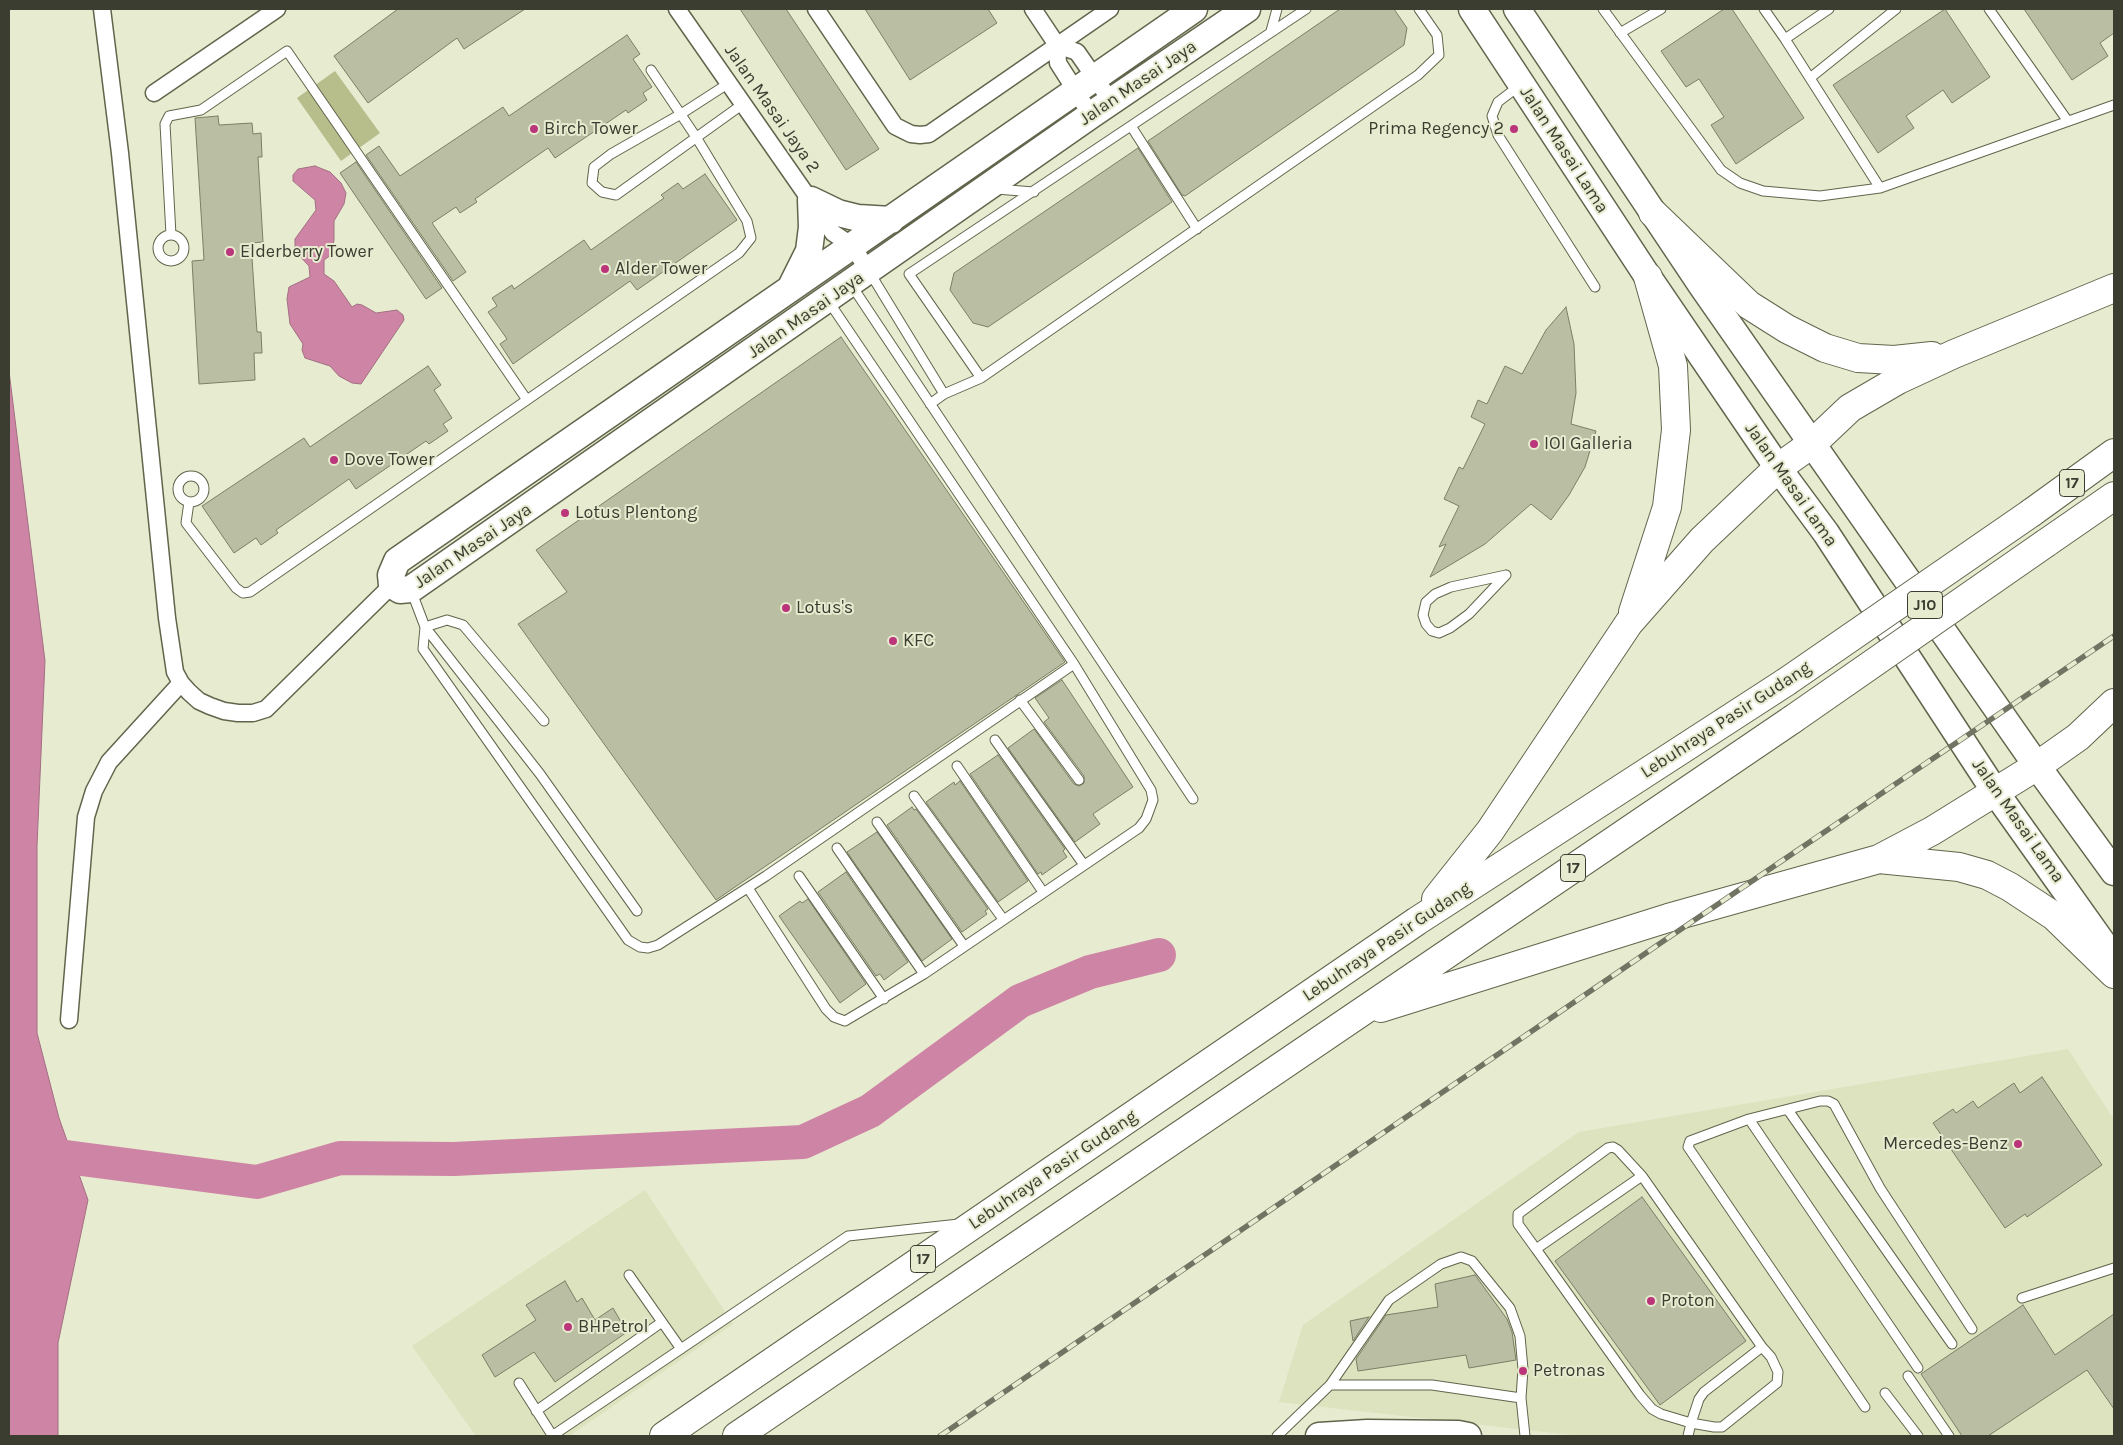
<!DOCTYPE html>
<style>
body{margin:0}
#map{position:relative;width:2123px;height:1445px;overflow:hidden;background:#e7ebcf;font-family:Karla,sans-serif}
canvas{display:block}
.frame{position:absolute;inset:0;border:10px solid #3b3d31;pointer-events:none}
</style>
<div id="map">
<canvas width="2123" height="1445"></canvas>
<div class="frame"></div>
</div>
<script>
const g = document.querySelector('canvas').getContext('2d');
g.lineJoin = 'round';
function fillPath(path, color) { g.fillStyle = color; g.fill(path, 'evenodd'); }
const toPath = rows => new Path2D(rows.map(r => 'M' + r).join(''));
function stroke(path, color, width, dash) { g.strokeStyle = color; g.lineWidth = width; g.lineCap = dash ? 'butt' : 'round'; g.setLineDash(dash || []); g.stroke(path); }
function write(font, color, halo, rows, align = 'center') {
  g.font = font + ' Karla,sans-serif'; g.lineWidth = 4; g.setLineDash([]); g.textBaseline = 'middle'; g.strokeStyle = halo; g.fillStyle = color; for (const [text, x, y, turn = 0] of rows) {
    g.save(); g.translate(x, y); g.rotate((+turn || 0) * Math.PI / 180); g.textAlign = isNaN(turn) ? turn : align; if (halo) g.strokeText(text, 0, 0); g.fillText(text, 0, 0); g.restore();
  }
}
fillPath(toPath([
 [2068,1049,2114,1120,2114,1436,1580,1436,1279,1402,1303,1325,1579,1132],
 [645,1190,733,1324,569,1436,476,1436,412,1346]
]), '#dde2bf');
fillPath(toPath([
 [335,71,380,133,341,161,297,98]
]), '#b8bd8c');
const water = toPath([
 [315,166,330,172,341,183,346,193,344,204,334,221,334,240,331,255,324,260,324,274,334,281,352,307,357,304,362,305,376,313,397,310,403,315,404,320,361,384,352,383,339,376,330,366,305,358,302,350,303,344,290,324,287,299,289,287,310,277,309,266,295,251,295,239,316,210,315,200,293,181,293,175,298,169,315,166],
 [9,371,45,661,37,846,37,1033,59,1118,88,1200,58,1343,58,1436,9,1436,9,371]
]);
fillPath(water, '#ce84a4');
stroke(water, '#a26f82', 1);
stroke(toPath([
 [28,1152,257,1182,340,1158,454,1159,803,1142,870,1111,1020,1001,1090,972,1159,955]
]), '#ce84a4', 34);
const building = toPath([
 [398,9,525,9,464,49,457,38,368,103,334,56,398,9],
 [740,9,786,9,879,149,846,170,740,9],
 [865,9,988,9,997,23,910,80,865,9],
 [1340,9,1394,9,1407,28,1404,45,1185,196,1182,195,1148,141,1340,9],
 [1724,9,1732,9,1804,118,1736,164,1711,125,1724,117,1699,79,1686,87,1661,51,1724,9],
 [1945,9,1990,77,1952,103,1943,90,1906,116,1914,128,1878,153,1833,85,1945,9],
 [2024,9,2114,9,2114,33,2100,43,2108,56,2072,80,2024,9],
 [627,35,640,54,633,59,652,87,643,93,647,100,628,113,626,110,555,158,548,148,475,199,477,202,460,213,456,207,432,223,466,272,453,281,366,155,379,146,400,176,503,107,509,116,627,35],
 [218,116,219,125,252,123,253,134,261,133,262,157,258,157,263,242,251,243,257,332,261,332,262,353,254,353,255,380,199,384,192,261,204,260,195,118,218,116],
 [1138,148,1172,202,988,327,973,323,950,290,954,273,1138,148],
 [356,162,442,288,426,299,340,173,356,162],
 [705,174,737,220,637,290,630,281,513,364,500,344,507,339,488,312,497,306,492,298,512,285,514,289,584,240,591,250,664,198,661,195,678,183,683,189,705,174],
 [1566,307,1574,344,1576,393,1571,424,1596,431,1585,467,1569,495,1551,520,1531,504,1485,544,1430,577,1446,544,1439,547,1459,506,1444,499,1459,467,1463,469,1485,424,1471,417,1478,400,1487,404,1505,366,1522,374,1546,330,1566,307],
 [841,337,1065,662,716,900,518,624,567,592,536,550,841,337],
 [428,366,441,385,434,390,452,418,443,424,448,431,429,444,426,441,356,489,349,479,276,530,278,533,261,545,256,538,234,553,202,506,304,438,310,447,428,366],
 [1062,680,1133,787,1093,814,1100,824,1075,842,1008,748,1034,729,1074,784,1079,786,1084,783,1084,776,1044,722,1049,718,1035,698,1062,680],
 [998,755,1065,849,1063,851,1067,857,1042,875,1041,872,1038,874,970,774,998,755],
 [960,781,1028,881,998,902,926,802,954,782,955,785,960,781],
 [912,807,914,810,916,809,988,909,985,911,987,914,962,932,887,825,912,807],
 [877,832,952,939,922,961,847,852,877,832],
 [846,872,908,962,884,980,880,974,876,976,818,892,846,872],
 [808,899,866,984,840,1003,779,916,800,901,802,903,808,899],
 [2042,1077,2102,1165,2027,1217,2025,1214,2005,1228,1933,1123,1953,1109,1956,1113,1973,1101,1978,1108,2014,1083,2020,1093,2042,1077],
 [1642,1197,1746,1341,1660,1405,1555,1261,1642,1197],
 [1475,1275,1507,1319,1512,1332,1516,1360,1469,1368,1466,1355,1358,1371,1356,1359,1386,1315,1438,1307,1435,1284,1475,1275],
 [565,1281,577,1302,582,1298,595,1320,613,1308,627,1332,555,1382,534,1352,495,1377,482,1355,536,1320,526,1305,565,1281],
 [2023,1305,2055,1355,2114,1314,2114,1409,2087,1370,1988,1436,1962,1436,1921,1374,2023,1305],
 [1369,1317,1353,1341,1350,1321,1369,1317]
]);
fillPath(building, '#babea3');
stroke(building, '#7c7f66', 1);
const lane = toPath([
 [1306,9,909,274,981,378,1418,75,1439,55,1437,35,1419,9],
 [1603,9,1721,170,1740,183,1763,191,1820,196,1880,188,2114,105],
 [1764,9,1785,39,1880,188],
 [1989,9,2067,120],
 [1271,31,1277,9],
 [1620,33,1661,9],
 [1785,39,1829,9],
 [1810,78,1896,9],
 [729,83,681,114,611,154,594,167,592,183,602,192,616,195,743,104],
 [1519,86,1498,102,1492,116,1498,135,1595,287],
 [1131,126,1197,229],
 [996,189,1034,192],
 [171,235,165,124,169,116,201,110,287,51,527,400],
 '158 248a13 13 0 1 1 26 0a13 13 0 1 1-26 0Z',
 [870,273,944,394],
 [852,286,1193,799],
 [930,404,944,394,981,378],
 '178 489a13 13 0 1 1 26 0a13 13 0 1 1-26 0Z',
 [189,502,186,523,236,588,243,593,250,592,739,253,751,238,747,221,696,137,651,70],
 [1506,575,1469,614,1450,628,1439,633,1432,631,1426,624,1423,615,1426,602,1435,594,1451,587,1506,575],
 [411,590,425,627,540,774,637,911],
 [1020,700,1079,780],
 [544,721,463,625,447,620,425,627,423,649,628,940,640,947,648,948,658,945,766,876,1074,664],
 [995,740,1084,865],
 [957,766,1043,892],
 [914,796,1003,919],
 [877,822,964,946],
 [837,848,924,974],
 [799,876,884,999],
 [748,888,826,1009,834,1017,845,1021,924,974,1139,828,1146,819,1153,800,1151,790,1074,664,829,302],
 [1788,1110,1952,1344],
 [1749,1119,1918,1368],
 [1536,1249,1518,1224,1518,1214,1608,1148,1613,1147,1618,1150,1642,1176],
 [629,1275,681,1349],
 [2022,1298,2114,1268],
 [1908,1376,1949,1436],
 [519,1383,552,1435],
 [1330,1385,1389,1300,1441,1264,1461,1257,1472,1261,1510,1308,1520,1336,1523,1369,1521,1398],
 [1885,1393,1918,1436],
 [1865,1407,1688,1147,1690,1141,1749,1119,1820,1101,1828,1101,1834,1104,1880,1188,1972,1329],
 [536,1411,662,1322],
 [552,1436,848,1236,959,1224],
 [1277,1436,1330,1385,1432,1385,1521,1398,1525,1436],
 [1688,1436,1691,1423,1699,1399,1704,1392,1762,1347,1771,1357,1778,1372,1777,1383,1722,1427,1714,1427,1691,1423,1661,1414,1652,1409,1640,1395,1536,1249,1642,1176,1762,1347]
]);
const street = toPath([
 [102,9,120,153,167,618,175,672,181,683,189,692,199,701,210,706,224,711,238,713,253,713,266,709,392,585],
 [677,9,833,233,853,246,868,271],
 [816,9,895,126,911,134,920,135,929,134,1110,9],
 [1033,9,1057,45,1058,63,1091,115],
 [1057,45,1077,52,1111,101],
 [154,93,277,9],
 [69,1020,86,817,94,791,109,762,181,683]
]);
const primary = toPath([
 [1194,9,397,561,391,575,392,585,400,590,411,589,1091,115,1247,9],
 [1472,9,1648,277,1778,468,1826,533,1996,793,2114,959],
 [1517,9,1702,286,2037,766,2114,872],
 [791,287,809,251,812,227,811,200,838,213,858,218,891,220],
 [1319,1436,1367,1433,1458,1434,1468,1436]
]);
const highway = toPath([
 [1653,213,1749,305,1787,329,1825,348,1858,358,1894,360,1932,356],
 [2031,513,2114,453],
 [2046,543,2114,496],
 [1633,612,1667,507,1676,430,1673,366,1648,277],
 [1879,859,1959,867,1987,875,2010,887,2054,916,2114,974],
 [1436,899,1490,831,1629,623,1702,540,1778,468,1813,443,1850,408,1898,380,1954,354,2114,288],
 [1381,1008,1668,918,1879,859,1932,831,2037,766,2078,737,2114,703],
 [664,1436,1417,921,1786,682],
 [737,1436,1793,719]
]);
stroke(lane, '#62654c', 11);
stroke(street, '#62654c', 19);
stroke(primary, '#62654c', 29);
stroke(highway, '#62654c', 30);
stroke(lane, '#fff', 9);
stroke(street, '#fff', 16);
stroke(primary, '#fff', 26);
stroke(highway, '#fff', 28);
const rail = toPath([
 [940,1436,1665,940,2114,636]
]);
stroke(rail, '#727463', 5.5);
stroke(rail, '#e7ebcf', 4, [11]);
const highwayBridge = toPath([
 [1786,682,2031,513],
 [1793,719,2046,543]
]);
stroke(highwayBridge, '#62654c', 30, []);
stroke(highwayBridge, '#fff', 28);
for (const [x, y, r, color] of [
 [534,129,5,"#ba357a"],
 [1514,129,5,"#ba357a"],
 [230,252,5,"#ba357a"],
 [605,269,5,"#ba357a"],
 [1534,444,5,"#ba357a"],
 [334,460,5,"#ba357a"],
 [565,513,5,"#ba357a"],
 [786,608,5,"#ba357a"],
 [893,641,5,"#ba357a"],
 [2018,1144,5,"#ba357a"],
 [1651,1301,5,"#ba357a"],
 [568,1327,5,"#ba357a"],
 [1523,1371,5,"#ba357a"]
]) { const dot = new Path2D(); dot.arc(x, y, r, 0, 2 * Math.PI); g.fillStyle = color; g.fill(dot); stroke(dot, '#e7ebcf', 2); }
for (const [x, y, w] of [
 [2072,483,25],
 [1925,605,35],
 [1573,868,25],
 [923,1259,25]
]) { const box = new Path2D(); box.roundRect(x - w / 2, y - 13.5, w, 27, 4); g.fillStyle = '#e7ebcf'; g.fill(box); stroke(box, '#3b3d31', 1); }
write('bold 16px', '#3b3d31', null, [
 ["17",2072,483],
 ["J10",1925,605],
 ["17",1573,868],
 ["17",923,1259]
]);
write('18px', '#3b3d31', '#e7ebcf', [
 ["Jalan Masai Jaya",1138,83,-34],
 ["Jalan Masai Jaya 2",772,109,55],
 ["Jalan Masai Lama",1564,150,57],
 ["Jalan Masai Jaya",806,315,-35],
 ["Jalan Masai Lama",1791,485,55],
 ["Jalan Masai Jaya",473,546,-34],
 ["Lebuhraya Pasir Gudang",1726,720,-33],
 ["Jalan Masai Lama",2018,821,55],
 ["Lebuhraya Pasir Gudang",1387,942,-34],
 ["Lebuhraya Pasir Gudang",1053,1170,-34]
]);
write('18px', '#3b3d31', '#e7ebcf', [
 ["Birch Tower",544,129],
 ["Prima Regency 2",1504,129,"right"],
 ["Elderberry Tower",240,252],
 ["Alder Tower",615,269],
 ["IOI Galleria",1544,444],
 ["Dove Tower",344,460],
 ["Lotus Plentong",575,513],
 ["Lotus's",796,608],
 ["KFC",903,641],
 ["Mercedes-Benz",2008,1144,"right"],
 ["Proton",1661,1301],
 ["BHPetrol",578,1327],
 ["Petronas",1533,1371]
], 'left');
</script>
